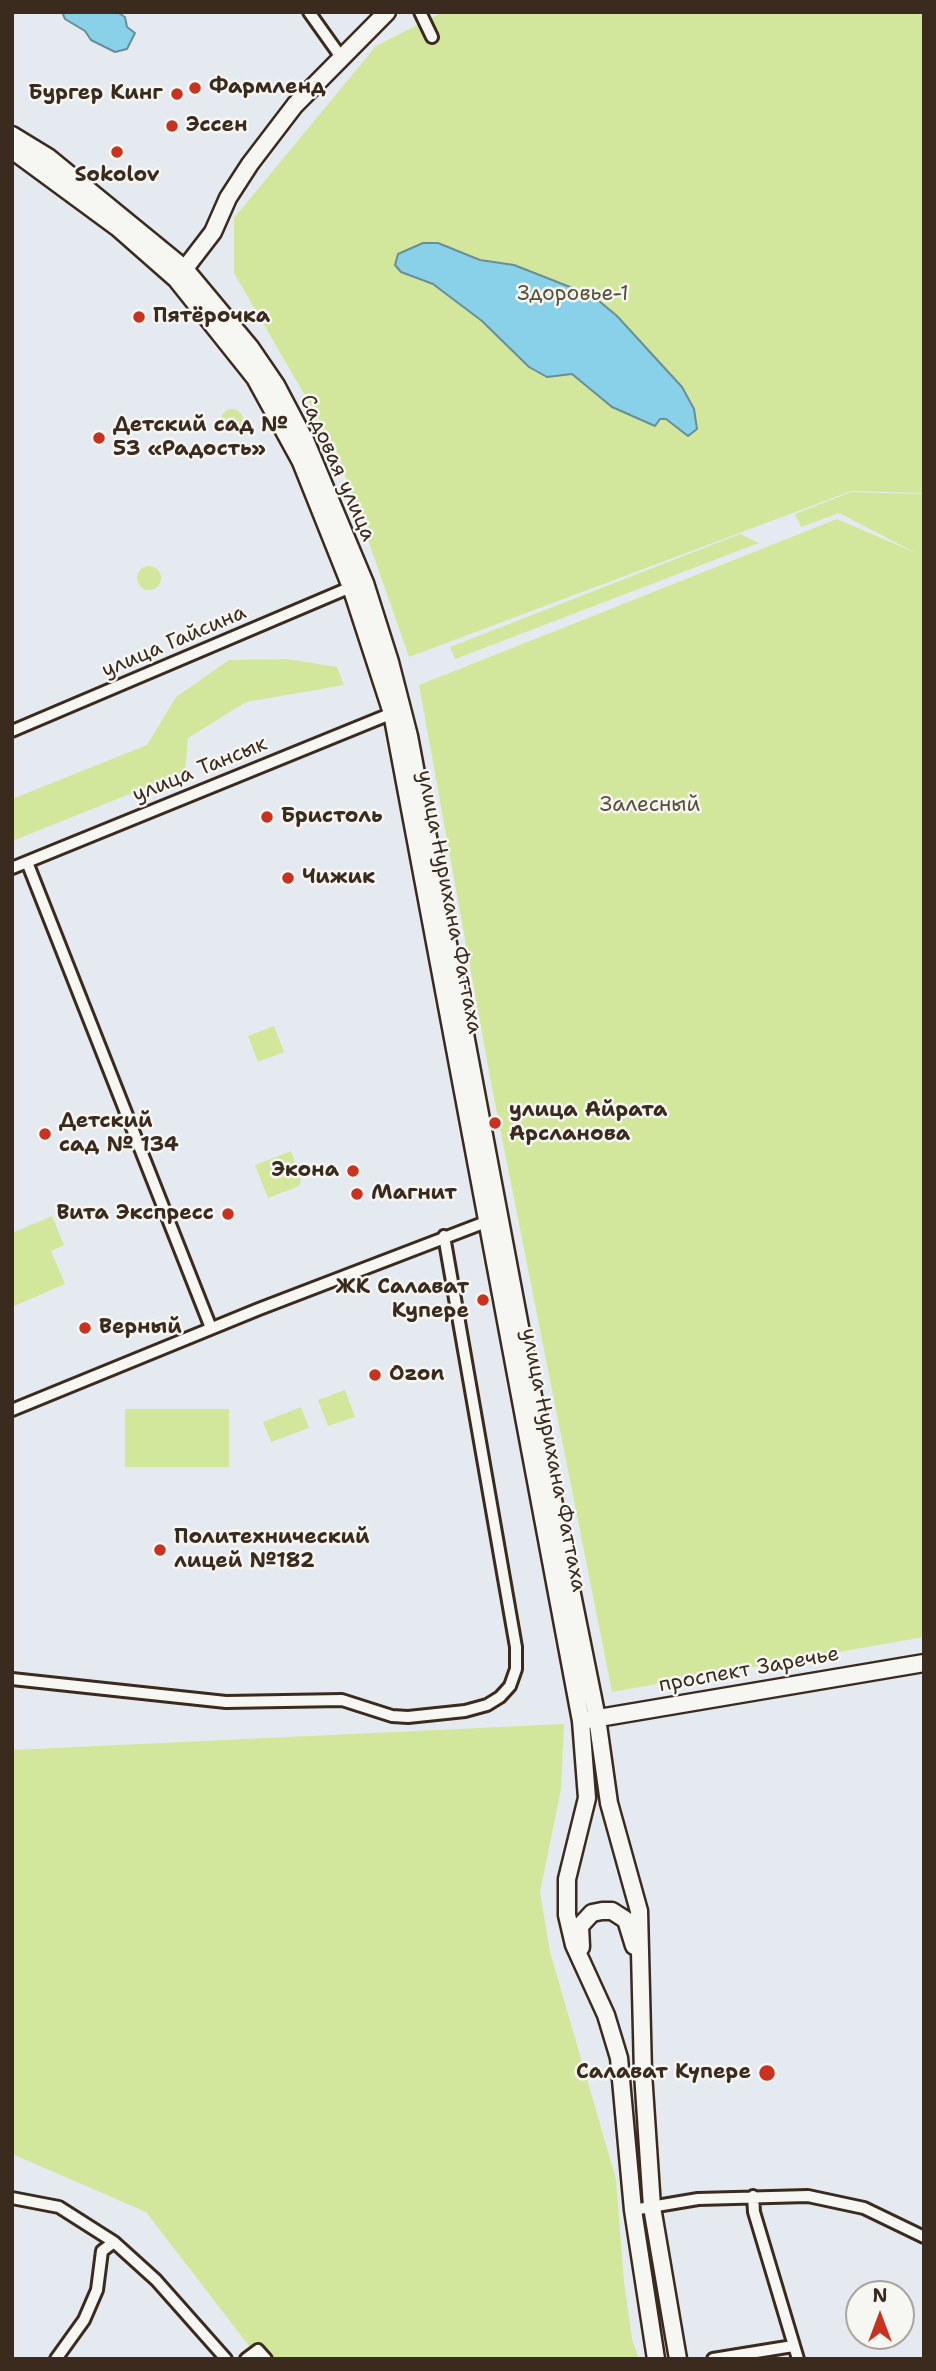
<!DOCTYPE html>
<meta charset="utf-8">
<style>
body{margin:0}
#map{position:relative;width:936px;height:2371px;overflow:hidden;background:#e5eaf0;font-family:"Shantell Sans",sans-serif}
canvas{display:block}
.frame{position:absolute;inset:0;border:14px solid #3b2a1e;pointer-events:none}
.north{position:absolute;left:845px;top:2280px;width:70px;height:70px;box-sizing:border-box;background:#f6f6f2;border:2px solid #aba49d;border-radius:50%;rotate:0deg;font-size:19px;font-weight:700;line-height:28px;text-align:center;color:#3b2a1e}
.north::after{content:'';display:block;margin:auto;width:24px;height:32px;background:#c8321e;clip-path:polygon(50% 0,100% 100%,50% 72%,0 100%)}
</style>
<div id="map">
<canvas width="936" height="2371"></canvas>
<div class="frame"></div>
<div class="north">N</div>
</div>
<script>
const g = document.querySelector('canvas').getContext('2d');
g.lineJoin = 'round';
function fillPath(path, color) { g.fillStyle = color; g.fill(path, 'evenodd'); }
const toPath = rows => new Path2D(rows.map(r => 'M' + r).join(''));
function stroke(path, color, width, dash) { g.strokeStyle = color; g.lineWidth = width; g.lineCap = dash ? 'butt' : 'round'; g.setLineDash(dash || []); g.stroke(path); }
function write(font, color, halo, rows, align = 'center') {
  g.font = font + ' "Shantell Sans",sans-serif'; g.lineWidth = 5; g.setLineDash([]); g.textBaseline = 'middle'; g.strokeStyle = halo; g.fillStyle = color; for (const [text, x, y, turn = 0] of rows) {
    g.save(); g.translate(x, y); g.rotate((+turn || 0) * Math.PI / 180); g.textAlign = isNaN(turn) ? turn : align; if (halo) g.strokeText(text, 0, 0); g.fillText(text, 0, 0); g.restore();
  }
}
fillPath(toPath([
 [443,12,924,12,924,493,851,491,409,657,336,449,234,273,234,218,376,46],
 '221 420a11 11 0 1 1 22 0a11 11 0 1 1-22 0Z',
 [851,492,924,494,924,1637,612,1692,492,1088,419,685,837,519,916,553,839,513,801,527,795,514],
 [740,534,759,543,455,659,450,647],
 '137 578a12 12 0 1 1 24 0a12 12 0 1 1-24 0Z',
 [287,659,337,667,344,685,246,702,188,738,185,772,12,841,12,799,147,745,176,697,229,660],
 [274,1026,284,1052,258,1062,248,1036],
 [291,1151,301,1180,299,1186,268,1198,255,1165],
 [52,1216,64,1245,51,1251,65,1284,12,1307,12,1233],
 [345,1390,355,1417,328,1426,318,1400],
 [301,1407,309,1428,271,1442,263,1422],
 [125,1409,229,1409,229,1467,125,1467],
 [564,1724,561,1789,540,1892,550,1952,616,2179,624,2282,632,2339,639,2359,259,2359,146,2212,12,2154,12,1750]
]), '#d3e79c');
const water = toPath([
 [62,12,117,12,125,17,127,27,135,33,127,49,115,52,91,40,85,31,65,19,62,12],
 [423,243,438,243,480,260,514,265,593,296,617,316,682,387,694,409,697,429,688,436,666,419,660,419,655,426,612,407,572,374,547,377,529,367,482,321,433,284,401,272,395,265,398,254,423,243]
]);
fillPath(water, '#88d1e9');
stroke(water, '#698e98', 2);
const street = toPath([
 [309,12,341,57],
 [420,12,432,37],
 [12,731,351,587],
 [27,862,211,1328],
 [12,868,395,712],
 [12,1410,259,1309,491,1220],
 [12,1679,226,1702,342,1700,392,1716,408,1717,465,1711,487,1705,500,1697,510,1686,516,1669,516,1647,444,1236],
 [753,2196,754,2212,798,2359],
 [12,2198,59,2207,114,2242,156,2280,226,2359],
 [633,2210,698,2199,808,2196,864,2208,924,2237],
 [56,2359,84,2320,97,2290,102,2251,114,2242],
 [246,2359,258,2350,266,2359],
 [713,2359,793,2346]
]);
const secondary = toPath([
 [12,135,48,157,185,269,250,347,276,385,306,442,365,583,390,662,409,736,545,1460,597,1718,609,1803,639,1911,643,2073,652,2207,678,2359],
 [12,150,118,228,176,279,255,378,301,462,351,587,392,713,581,1721,587,1798,567,1879,567,1915,574,1945,606,2015,619,2058,633,2210,656,2359],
 [180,275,213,232,228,198,250,164,295,105,387,12],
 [587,1720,924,1663],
 [581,1947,580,1926,592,1913,602,1911,612,1911,626,1920,634,1946]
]);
stroke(street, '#3b2a1e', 16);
stroke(secondary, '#3b2a1e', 21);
stroke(street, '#f6f6f2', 10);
stroke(secondary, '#f6f6f2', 16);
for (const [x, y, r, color] of [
 [195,88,7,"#c8321e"],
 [177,94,7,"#c8321e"],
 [172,126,7,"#c8321e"],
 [117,152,7,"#c8321e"],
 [139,317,7,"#c8321e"],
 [99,438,7,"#c8321e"],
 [267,817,7,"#c8321e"],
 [288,878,7,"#c8321e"],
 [495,1123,7,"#c8321e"],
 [45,1134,7,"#c8321e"],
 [353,1171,7,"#c8321e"],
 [357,1194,7,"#c8321e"],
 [228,1214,7,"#c8321e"],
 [483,1300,7,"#c8321e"],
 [85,1328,7,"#c8321e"],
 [375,1375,7,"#c8321e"],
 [160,1550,7,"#c8321e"],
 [767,2073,9,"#c8321e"]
]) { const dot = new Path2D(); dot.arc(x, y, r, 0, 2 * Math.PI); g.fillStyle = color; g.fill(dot); stroke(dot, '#f6f6f2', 2.5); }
write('bold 21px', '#3b2a1e', '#f6f6f2', [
 ["Фармленд",209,88],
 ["Бургер Кинг",163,94,"right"],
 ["Эссен",186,126],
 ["Sokolov",117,176,"center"],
 ["Пятёрочка",153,317],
 ["Детский сад №",113,426],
 ["53 «Радость»",113,450],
 ["Бристоль",281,817],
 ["Чижик",302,878],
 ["улица Айрата",509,1111],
 ["Арсланова",509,1135],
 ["Детский",59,1122],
 ["сад № 134",59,1146],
 ["Экона",339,1171,"right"],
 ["Магнит",371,1194],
 ["Вита Экспресс",214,1214,"right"],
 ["ЖК Салават",469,1288,"right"],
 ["Купере",469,1312,"right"],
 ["Верный",99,1328],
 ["Ozon",389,1375],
 ["Политехнический",174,1538],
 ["лицей №182",174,1562],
 ["Салават Күпере",751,2073,"right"]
], 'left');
write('21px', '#595037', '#f6f6f2', [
 ["Здоровье-1",573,295],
 ["Залесный",650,806]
]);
write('21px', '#3b2a1e', '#f6f6f2', [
 ["Садовая улица",337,468,66],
 ["улица Гайсина",174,642,-23],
 ["улица Тансык",200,770,-22],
 ["улица Нурихана Фаттаха",449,902,79],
 ["улица Нурихана Фаттаха",553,1460,79],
 ["проспект Заречье",749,1670,-10]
]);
</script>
